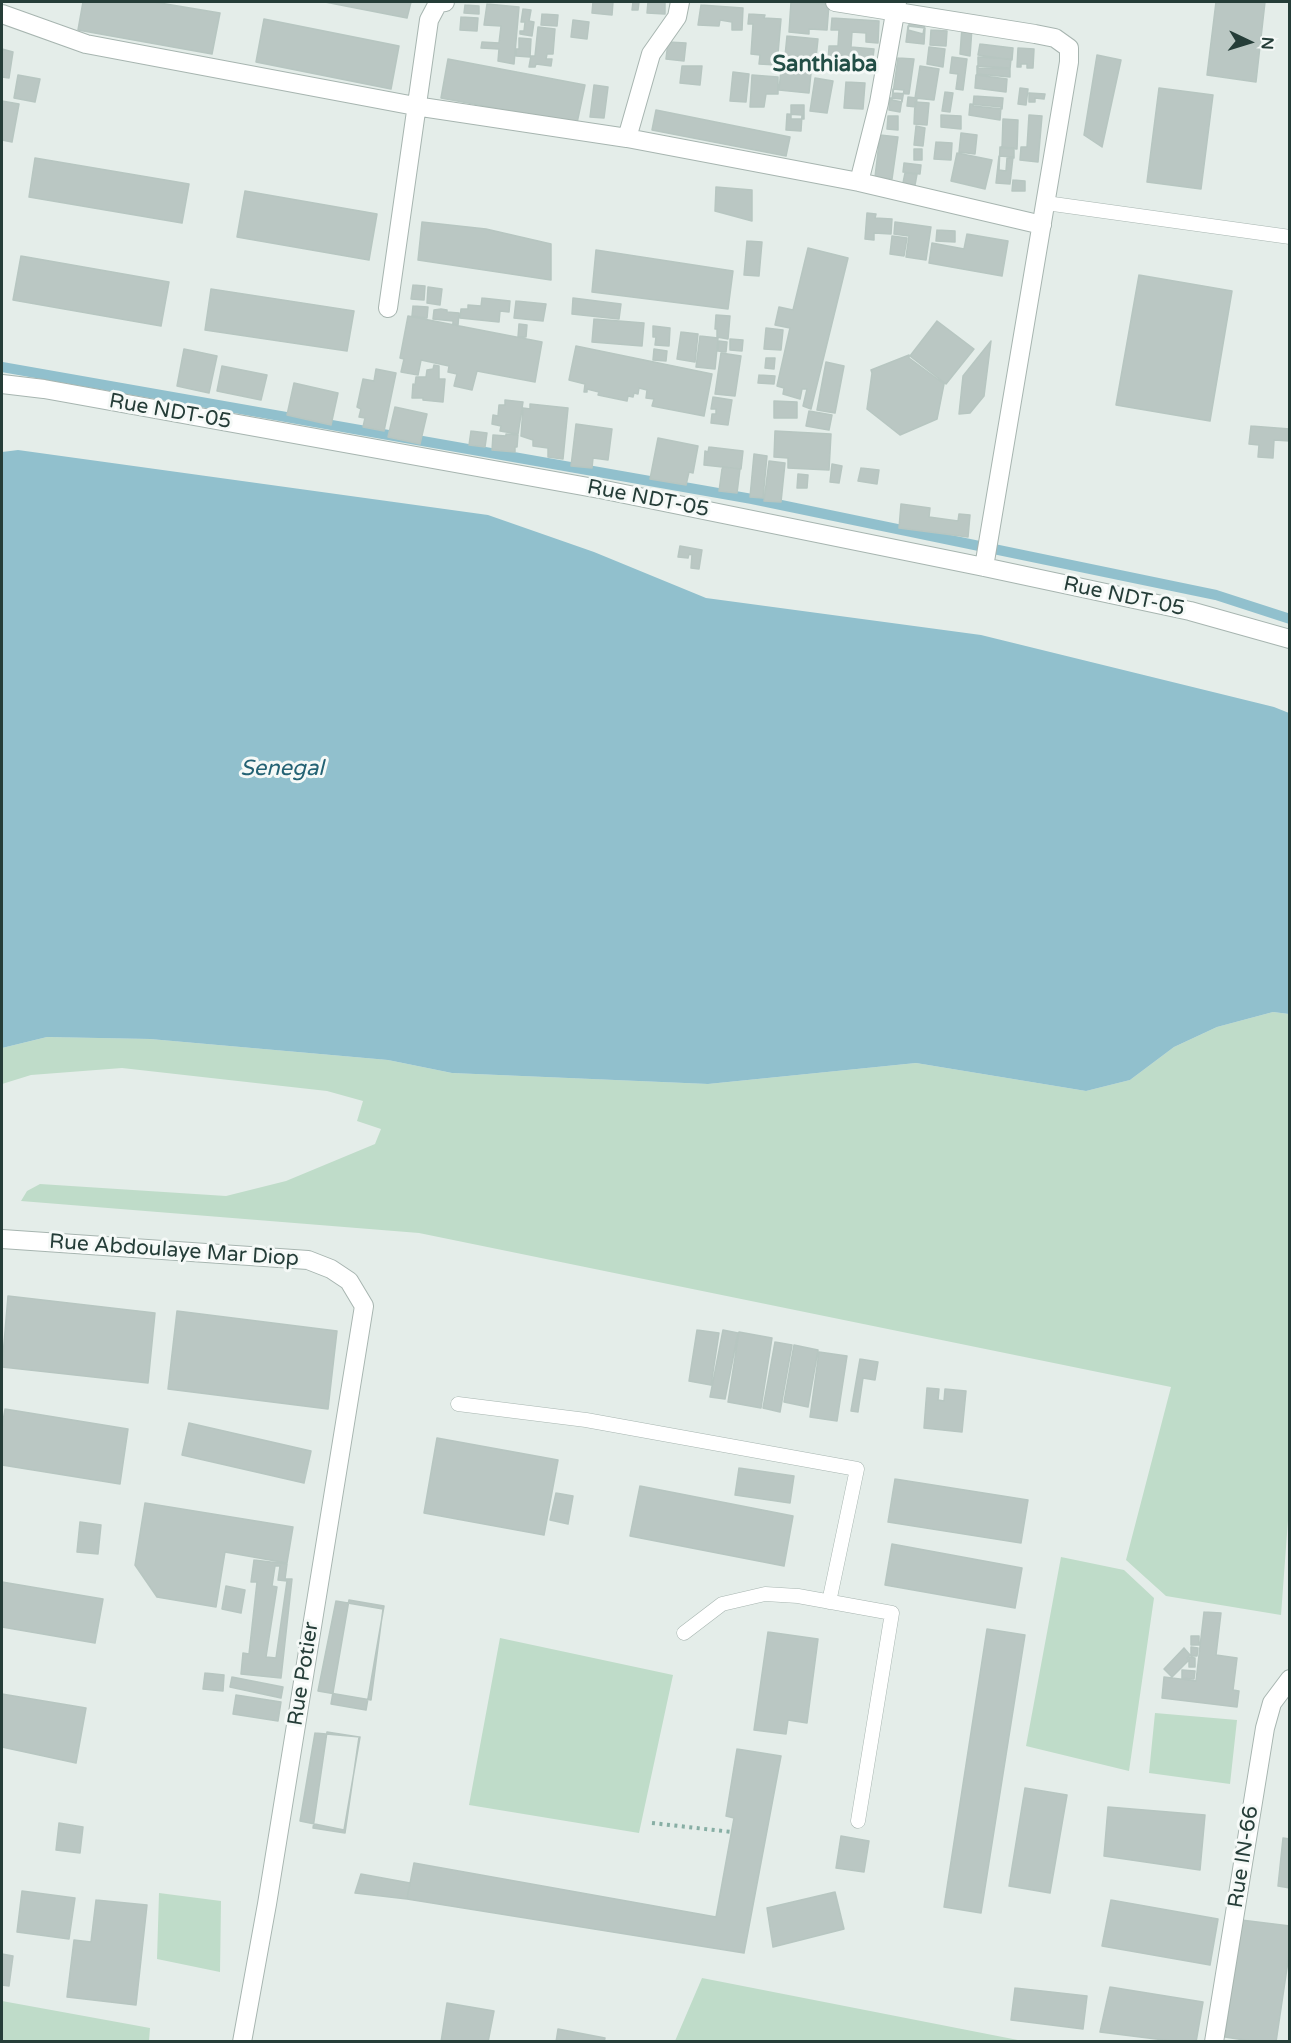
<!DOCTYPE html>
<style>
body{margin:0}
#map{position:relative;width:1291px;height:2043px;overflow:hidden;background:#e4ede9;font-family:"Varela Round",sans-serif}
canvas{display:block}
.frame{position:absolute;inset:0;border:3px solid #253d38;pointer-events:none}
.north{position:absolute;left:1219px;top:12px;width:60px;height:60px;-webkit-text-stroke:4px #f5f9f7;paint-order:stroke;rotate:94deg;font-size:16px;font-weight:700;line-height:24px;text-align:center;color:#253d38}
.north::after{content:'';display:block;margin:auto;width:21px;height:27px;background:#253d38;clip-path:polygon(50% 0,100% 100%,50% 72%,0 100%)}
</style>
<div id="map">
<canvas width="1291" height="2043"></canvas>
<div class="frame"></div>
<div class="north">N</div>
</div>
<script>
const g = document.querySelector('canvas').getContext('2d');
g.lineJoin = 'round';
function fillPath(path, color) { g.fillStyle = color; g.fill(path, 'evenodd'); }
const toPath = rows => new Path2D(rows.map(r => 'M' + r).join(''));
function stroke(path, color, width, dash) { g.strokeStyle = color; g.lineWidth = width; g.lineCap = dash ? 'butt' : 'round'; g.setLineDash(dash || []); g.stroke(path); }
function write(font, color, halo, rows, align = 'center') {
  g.font = font + ' "Varela Round",sans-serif'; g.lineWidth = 6; g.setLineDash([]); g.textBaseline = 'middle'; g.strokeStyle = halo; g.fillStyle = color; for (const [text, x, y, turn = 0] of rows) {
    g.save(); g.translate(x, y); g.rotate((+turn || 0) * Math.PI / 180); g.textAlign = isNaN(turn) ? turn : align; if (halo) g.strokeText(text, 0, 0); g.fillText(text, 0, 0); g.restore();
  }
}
fillPath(toPath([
 [1273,1012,1289,1014,1290,1493,1281,1615,1166,1596,1126,1560,1171,1387,419,1233,21,1201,27,1191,40,1184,226,1196,286,1181,375,1144,381,1129,357,1121,363,1101,327,1091,122,1068,31,1075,2,1084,2,1048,47,1037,150,1039,388,1060,452,1073,708,1084,916,1063,1086,1091,1130,1080,1174,1047,1217,1027],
 [1061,1557,1124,1570,1154,1598,1129,1771,1026,1746],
 [500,1638,673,1675,639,1833,469,1805],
 [1155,1713,1237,1720,1230,1784,1149,1773],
 [159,1893,221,1901,220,1972,157,1959],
 [702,1978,1023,2041,675,2041],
 [2,2001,150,2028,149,2041,2,2041]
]), '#bfdcc9');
fillPath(toPath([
 [18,450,488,515,594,552,706,598,981,635,1274,707,1289,713,1289,1014,1273,1012,1217,1027,1174,1047,1130,1080,1086,1091,916,1063,708,1084,452,1073,388,1060,150,1039,47,1037,2,1048,2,452]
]), '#91c0cd');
stroke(toPath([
 [2,367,752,499,1216,595,1290,619]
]), '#91c0cd', 10);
const building = toPath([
 [83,2,154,2,220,13,212,54,78,30,83,2],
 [325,2,411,2,407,18,325,2],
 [593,2,613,2,612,15,592,13,593,2],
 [633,2,639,2,638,10,632,10,633,2],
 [648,2,665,2,665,14,647,13,648,2],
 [791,2,829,4,827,30,809,29,809,34,789,32,791,2],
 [1216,2,1265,2,1256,82,1207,75,1216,2],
 [487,4,519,7,514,64,498,61,499,49,481,48,482,42,499,43,501,26,484,25,487,4],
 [465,5,479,6,479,14,464,13,465,5],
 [701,5,743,8,742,30,732,30,732,22,720,20,719,26,698,25,701,5],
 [523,9,531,10,529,21,534,22,532,36,520,34,520,31,524,31,525,22,521,22,523,9],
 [542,14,558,15,557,26,541,25,542,14],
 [749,14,765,15,764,18,781,19,777,65,759,64,760,55,751,54,753,24,748,24,749,14],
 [911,14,926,18,923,34,908,30,911,14],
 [461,17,478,18,477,31,460,30,461,17],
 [832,18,879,21,878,43,866,42,866,33,852,32,851,47,874,49,872,67,828,64,829,46,838,46,839,30,831,30,832,18],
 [264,19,399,46,391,89,256,62,264,19],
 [573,20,589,22,587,39,571,37,573,20],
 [908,26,925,28,924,44,906,42,908,26],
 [538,27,555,29,553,54,547,54,546,59,552,59,551,66,536,64,535,67,529,67,531,56,535,56,538,27],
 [962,27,972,28,970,56,960,54,962,27],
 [931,30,947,31,946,46,930,45,931,30],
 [787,36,818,39,816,58,785,56,787,36],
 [519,38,531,39,530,57,516,56,516,49,519,49,519,38],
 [668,42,686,43,684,61,666,59,668,42],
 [980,44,1013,48,1012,60,978,55,980,44],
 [929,47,945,49,943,67,927,64,929,47],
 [1018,48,1034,49,1033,68,1027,68,1027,64,1021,64,1021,67,1017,67,1018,48],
 [2,49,13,52,9,78,2,77,2,49],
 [1097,55,1121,60,1102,147,1084,135,1097,55],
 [952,57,967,59,963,90,956,89,958,74,950,73,952,57],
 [978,57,1011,59,1010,69,978,68,978,57],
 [898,58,914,59,909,94,893,93,898,58],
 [448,59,585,85,577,123,441,98,448,59],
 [682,66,702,66,700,85,680,83,682,66],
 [920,66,939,69,934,100,915,98,920,66],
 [977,66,1010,68,1010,77,977,74,977,66],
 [781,69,811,73,809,93,779,90,781,69],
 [733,72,749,74,746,102,730,101,733,72],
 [18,75,40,79,35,102,14,98,18,75],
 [752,75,778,77,778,94,766,94,764,107,750,107,752,75],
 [976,75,1007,79,1006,92,975,88,976,75],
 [815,78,833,81,827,113,810,111,815,78],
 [846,82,865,83,863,109,844,108,846,82],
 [594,85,608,87,604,118,590,117,594,85],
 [1020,88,1028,89,1026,105,1018,104,1020,88],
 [1159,88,1213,95,1201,189,1147,182,1159,88],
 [893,89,904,90,902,102,892,100,893,89],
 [945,92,953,93,950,112,942,111,945,92],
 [1029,93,1045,94,1044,99,1035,98,1035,102,1029,102,1029,93],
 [974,96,1003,98,1002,109,973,106,974,96],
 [908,97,917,98,916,107,907,106,908,97],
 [890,98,902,99,900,112,889,110,890,98],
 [2,101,19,104,12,142,2,140,2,101],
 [915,102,929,103,927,125,914,124,915,102],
 [970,104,1001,107,1000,120,969,115,970,104],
 [791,105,804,105,804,119,791,119,791,105],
 [656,110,790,137,786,156,652,130,656,110],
 [787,114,802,115,801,131,786,130,787,114],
 [941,115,961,116,961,129,941,127,941,115],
 [1029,115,1042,116,1038,162,1020,160,1021,147,1027,147,1029,115],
 [888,116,898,116,898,130,887,129,888,116],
 [1003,119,1018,120,1017,149,1002,148,1003,119],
 [916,126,925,128,923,146,914,145,916,126],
 [961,133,977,135,975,154,959,152,961,133],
 [880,135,898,137,892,179,875,177,880,135],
 [936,142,952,143,951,160,934,159,936,142],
 [1000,147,1014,148,1014,158,1007,158,1006,171,999,170,1000,147],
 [914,149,922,149,922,160,914,160,914,149],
 [957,153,992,160,985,189,951,181,957,153],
 [999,156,1013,157,1010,184,996,183,999,156],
 [35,158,189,184,182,223,29,197,35,158],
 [904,163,921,165,920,174,903,172,904,163],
 [905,173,917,174,915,185,903,183,905,173],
 [1013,180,1025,181,1025,191,1012,191,1013,180],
 [716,187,752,190,752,221,715,211,716,187],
 [245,191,377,214,369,260,237,237,245,191],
 [867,213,876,214,875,218,892,219,891,234,874,233,874,240,865,239,867,213],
 [422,222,486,229,551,244,551,280,418,260,422,222],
 [895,222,931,227,926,260,906,257,909,236,894,234,895,222],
 [937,230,955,231,955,242,936,241,937,230],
 [967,234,1008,241,1002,276,929,263,932,243,964,249,967,234],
 [892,236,907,238,904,256,890,254,892,236],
 [747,241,762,242,759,276,744,275,747,241],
 [808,248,848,258,811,409,803,406,807,389,802,389,800,399,783,394,784,388,777,386,790,328,775,325,779,307,793,310,808,248],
 [596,250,733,271,728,309,592,292,596,250],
 [21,256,169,282,161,326,13,300,21,256],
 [1139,275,1232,291,1210,421,1116,405,1139,275],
 [413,285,425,286,424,300,411,299,413,285],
 [428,287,442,289,440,305,427,303,428,287],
 [211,289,354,311,347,351,205,330,211,289],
 [482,298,510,301,509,312,500,311,499,322,460,318,461,309,468,309,468,305,481,306,482,298],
 [573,298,621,304,619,319,572,314,573,298],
 [516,301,546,304,543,321,514,318,516,301],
 [413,306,428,307,427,318,412,316,413,306],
 [441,309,447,310,447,312,459,313,458,325,453,324,453,321,433,319,434,310,441,309],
 [716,315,730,316,728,339,717,337,717,329,715,329,716,315],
 [408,316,542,342,535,382,477,371,472,390,454,386,457,374,448,372,449,366,421,360,418,375,401,372,404,359,400,358,408,316],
 [594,319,644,323,642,346,592,342,594,319],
 [937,321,974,349,946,384,910,356,937,321],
 [519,324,527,325,526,337,518,337,519,324],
 [653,326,670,328,669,346,655,345,656,337,653,337,653,326],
 [766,328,783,330,781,350,764,349,766,328],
 [681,332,698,334,695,362,677,359,681,332],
 [700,336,718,338,715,369,696,367,700,336],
 [730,339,743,340,742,351,730,350,730,339],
 [719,341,727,342,726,352,718,351,719,341],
 [991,341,984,396,970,413,959,414,963,376,991,341],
 [576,346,712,374,704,416,652,406,654,399,646,398,647,390,639,388,638,394,634,393,633,397,628,396,627,401,598,395,599,392,587,389,587,392,584,392,585,384,569,380,576,346],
 [184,349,217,356,209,393,177,386,184,349],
 [654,349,667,351,666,361,653,360,654,349],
 [721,353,741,356,735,396,715,394,721,353],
 [909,355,909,358,944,384,937,419,900,435,867,409,872,373,871,370,909,355],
 [766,358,775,358,774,369,765,368,766,358],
 [826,362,844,366,835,413,817,410,826,362],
 [434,365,439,366,439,379,445,379,443,402,423,400,423,398,412,398,413,384,415,385,416,377,426,377,427,370,433,369,434,365],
 [222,366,267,375,261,400,217,391,222,366],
 [376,369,396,373,384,431,363,427,365,418,359,417,361,409,357,407,363,379,374,381,376,369],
 [759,375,775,376,774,384,758,383,759,375],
 [294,383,338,393,331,425,287,415,294,383],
 [713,397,732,400,728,425,711,423,712,414,716,414,716,409,711,409,713,397],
 [505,400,523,402,518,434,500,431,501,426,492,424,493,415,498,416,499,405,505,405,505,400],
 [774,401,797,402,797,418,774,418,774,401],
 [530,404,568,408,563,459,548,457,548,448,533,446,533,440,521,436,523,408,530,409,530,404],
 [395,407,427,414,420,444,388,437,395,407],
 [809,411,832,415,829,430,806,426,809,411],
 [576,424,612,429,608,460,593,458,592,468,571,466,576,424],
 [1251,426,1290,429,1290,441,1274,440,1273,458,1258,457,1259,445,1249,444,1251,426],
 [471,431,487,433,485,447,469,445,471,431],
 [775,431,831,434,829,470,788,468,788,458,774,457,775,431],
 [506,434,518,435,517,447,515,447,515,452,492,450,493,435,506,436,506,434],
 [658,438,698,446,693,473,689,472,686,485,650,479,658,438],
 [709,447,743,451,741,469,704,465,705,451,708,452,709,447],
 [754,454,767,456,763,498,750,497,754,454],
 [769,461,785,463,781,502,764,501,769,461],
 [832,464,842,466,839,483,830,482,832,464],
 [724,467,740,469,737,493,719,491,722,469,724,467],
 [861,468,879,470,877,484,858,481,861,468],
 [798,474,808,475,807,488,797,488,798,474],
 [901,504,930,508,929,517,958,521,959,514,970,515,968,537,899,528,901,504],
 [680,546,702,550,699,569,691,568,692,555,689,554,688,558,678,557,680,546],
 [8,1296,155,1313,148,1383,2,1367,8,1296],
 [177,1311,337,1331,328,1409,168,1389,177,1311],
 [697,1330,719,1333,711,1385,689,1381,697,1330],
 [723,1330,738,1333,725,1399,710,1397,723,1330],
 [739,1332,772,1338,761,1408,728,1402,739,1332],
 [775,1342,792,1345,780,1412,763,1408,775,1342],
 [794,1345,818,1350,808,1407,784,1402,794,1345],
 [819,1352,847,1356,837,1421,810,1417,819,1352],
 [860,1359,878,1362,875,1380,863,1378,858,1412,851,1411,860,1359],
 [927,1388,939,1389,938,1400,944,1401,945,1389,966,1391,962,1432,924,1428,927,1388],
 [5,1409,128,1429,120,1484,2,1465,2,1427,5,1409],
 [189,1423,311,1451,304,1483,182,1455,189,1423],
 [437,1438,558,1460,544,1535,424,1513,437,1438],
 [739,1468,794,1476,790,1503,735,1495,739,1468],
 [895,1479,1028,1500,1021,1543,888,1522,895,1479],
 [640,1486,793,1516,784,1566,630,1536,640,1486],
 [556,1493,573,1496,568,1524,550,1520,556,1493],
 [145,1503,293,1527,287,1563,225,1552,216,1607,157,1597,135,1565,145,1503],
 [80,1522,101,1525,98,1554,77,1552,80,1522],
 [892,1544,1022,1568,1015,1608,885,1585,892,1544],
 [254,1560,287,1564,285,1579,292,1579,281,1678,241,1674,243,1653,249,1654,257,1582,251,1582,254,1560],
 [275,1566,280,1566,278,1580,287,1581,276,1658,266,1657,277,1587,272,1586,275,1566],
 [2,1582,103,1599,95,1643,2,1627,2,1582],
 [226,1586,245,1590,241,1613,222,1609,226,1586],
 [349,1600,384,1606,366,1710,331,1704,349,1600],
 [336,1601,383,1609,371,1700,318,1691,336,1601],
 [1204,1612,1221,1613,1216,1655,1237,1658,1233,1690,1239,1691,1237,1707,1162,1698,1164,1677,1196,1681,1204,1612],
 [987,1629,1025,1635,981,1913,944,1907,987,1629],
 [768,1632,818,1639,807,1723,788,1720,786,1734,754,1730,768,1632],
 [1191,1636,1199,1636,1199,1645,1191,1645,1191,1636],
 [1191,1647,1198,1648,1197,1656,1191,1656,1191,1647],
 [1184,1648,1190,1655,1187,1658,1189,1660,1172,1677,1164,1669,1184,1648],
 [1189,1657,1195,1658,1195,1667,1189,1667,1189,1657],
 [1182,1670,1195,1671,1194,1679,1182,1678,1182,1670],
 [205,1673,224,1675,223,1691,203,1689,205,1673],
 [232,1677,283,1687,281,1698,230,1687,232,1677],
 [2,1694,86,1708,76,1763,2,1747,2,1694],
 [236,1695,281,1702,278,1721,233,1714,236,1695],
 [327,1732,359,1737,345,1833,313,1828,327,1732],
 [315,1733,360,1737,344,1830,300,1821,315,1733],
 [737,1749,781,1756,744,1953,407,1899,414,1863,716,1917,734,1818,726,1816,737,1749],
 [1025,1788,1067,1795,1050,1893,1009,1886,1025,1788],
 [1108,1807,1205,1815,1200,1870,1104,1856,1108,1807],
 [59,1823,83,1827,80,1853,56,1850,59,1823],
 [841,1836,869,1841,864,1872,836,1868,841,1836],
 [1283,1838,1290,1839,1290,1888,1278,1886,1283,1838],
 [361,1874,410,1883,407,1899,355,1893,361,1874],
 [22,1891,75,1898,69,1939,17,1932,22,1891],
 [835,1892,844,1929,773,1947,767,1908,835,1892],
 [96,1900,147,1905,136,2005,67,1997,74,1940,91,1942,96,1900],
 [1111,1900,1218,1919,1210,1965,1102,1946,1111,1900],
 [1241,1920,1290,1926,1290,1948,1276,2042,1257,2042,1225,2037,1241,1920],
 [2,1954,13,1956,9,1986,2,1985,2,1954],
 [1110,1987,1203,2002,1196,2042,1180,2042,1100,2032,1110,1987],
 [1015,1988,1087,1996,1083,2029,1011,2020,1015,1988],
 [447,2003,494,2011,488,2042,441,2042,447,2003],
 [558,2029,605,2038,604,2042,556,2042,558,2029]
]);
fillPath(building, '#bac7c3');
stroke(building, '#b7c6c1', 1.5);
const lane = toPath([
 [1046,203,1290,237],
 [458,1404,586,1420,857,1469,829,1602],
 [684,1633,722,1604,765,1594,798,1596,892,1613,858,1821]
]);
const street = toPath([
 [835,2,1035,34,1055,38,1069,48,1069,62,984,567],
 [2,14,86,44,415,106,627,138,859,182,1042,225],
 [627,138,651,54,677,17,680,2],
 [859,182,879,103,897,2],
 [388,308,429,20,438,3,445,2],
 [2,384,44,389,605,490,984,567,1190,611,1290,639],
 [2,1239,308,1260,331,1269,349,1281,364,1306,267,1904,242,2042],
 [1214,2042,1265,1728,1272,1703,1290,1679]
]);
stroke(lane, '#a7b5b0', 15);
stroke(street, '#a7b5b0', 20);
stroke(toPath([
 [652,1823,732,1832]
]), '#87aea4', 4, [3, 4.5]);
stroke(lane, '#fff', 14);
stroke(street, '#fff', 18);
write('21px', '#253d38', '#f5f9f7', [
 ["Rue NDT-05",170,412,10],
 ["Rue NDT-05",648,499,11],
 ["Rue NDT-05",1124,597,12],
 ["Rue Abdoulaye Mar Diop",174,1251,4],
 ["Rue Potier",304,1674,-81],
 ["Rue IN-66",1244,1857,-81]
]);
write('bold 22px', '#224e46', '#f5f9f7', [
 ["Santhiaba",825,65]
]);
write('italic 22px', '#236274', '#f5f9f7', [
 ["Senegal",282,769]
]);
</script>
